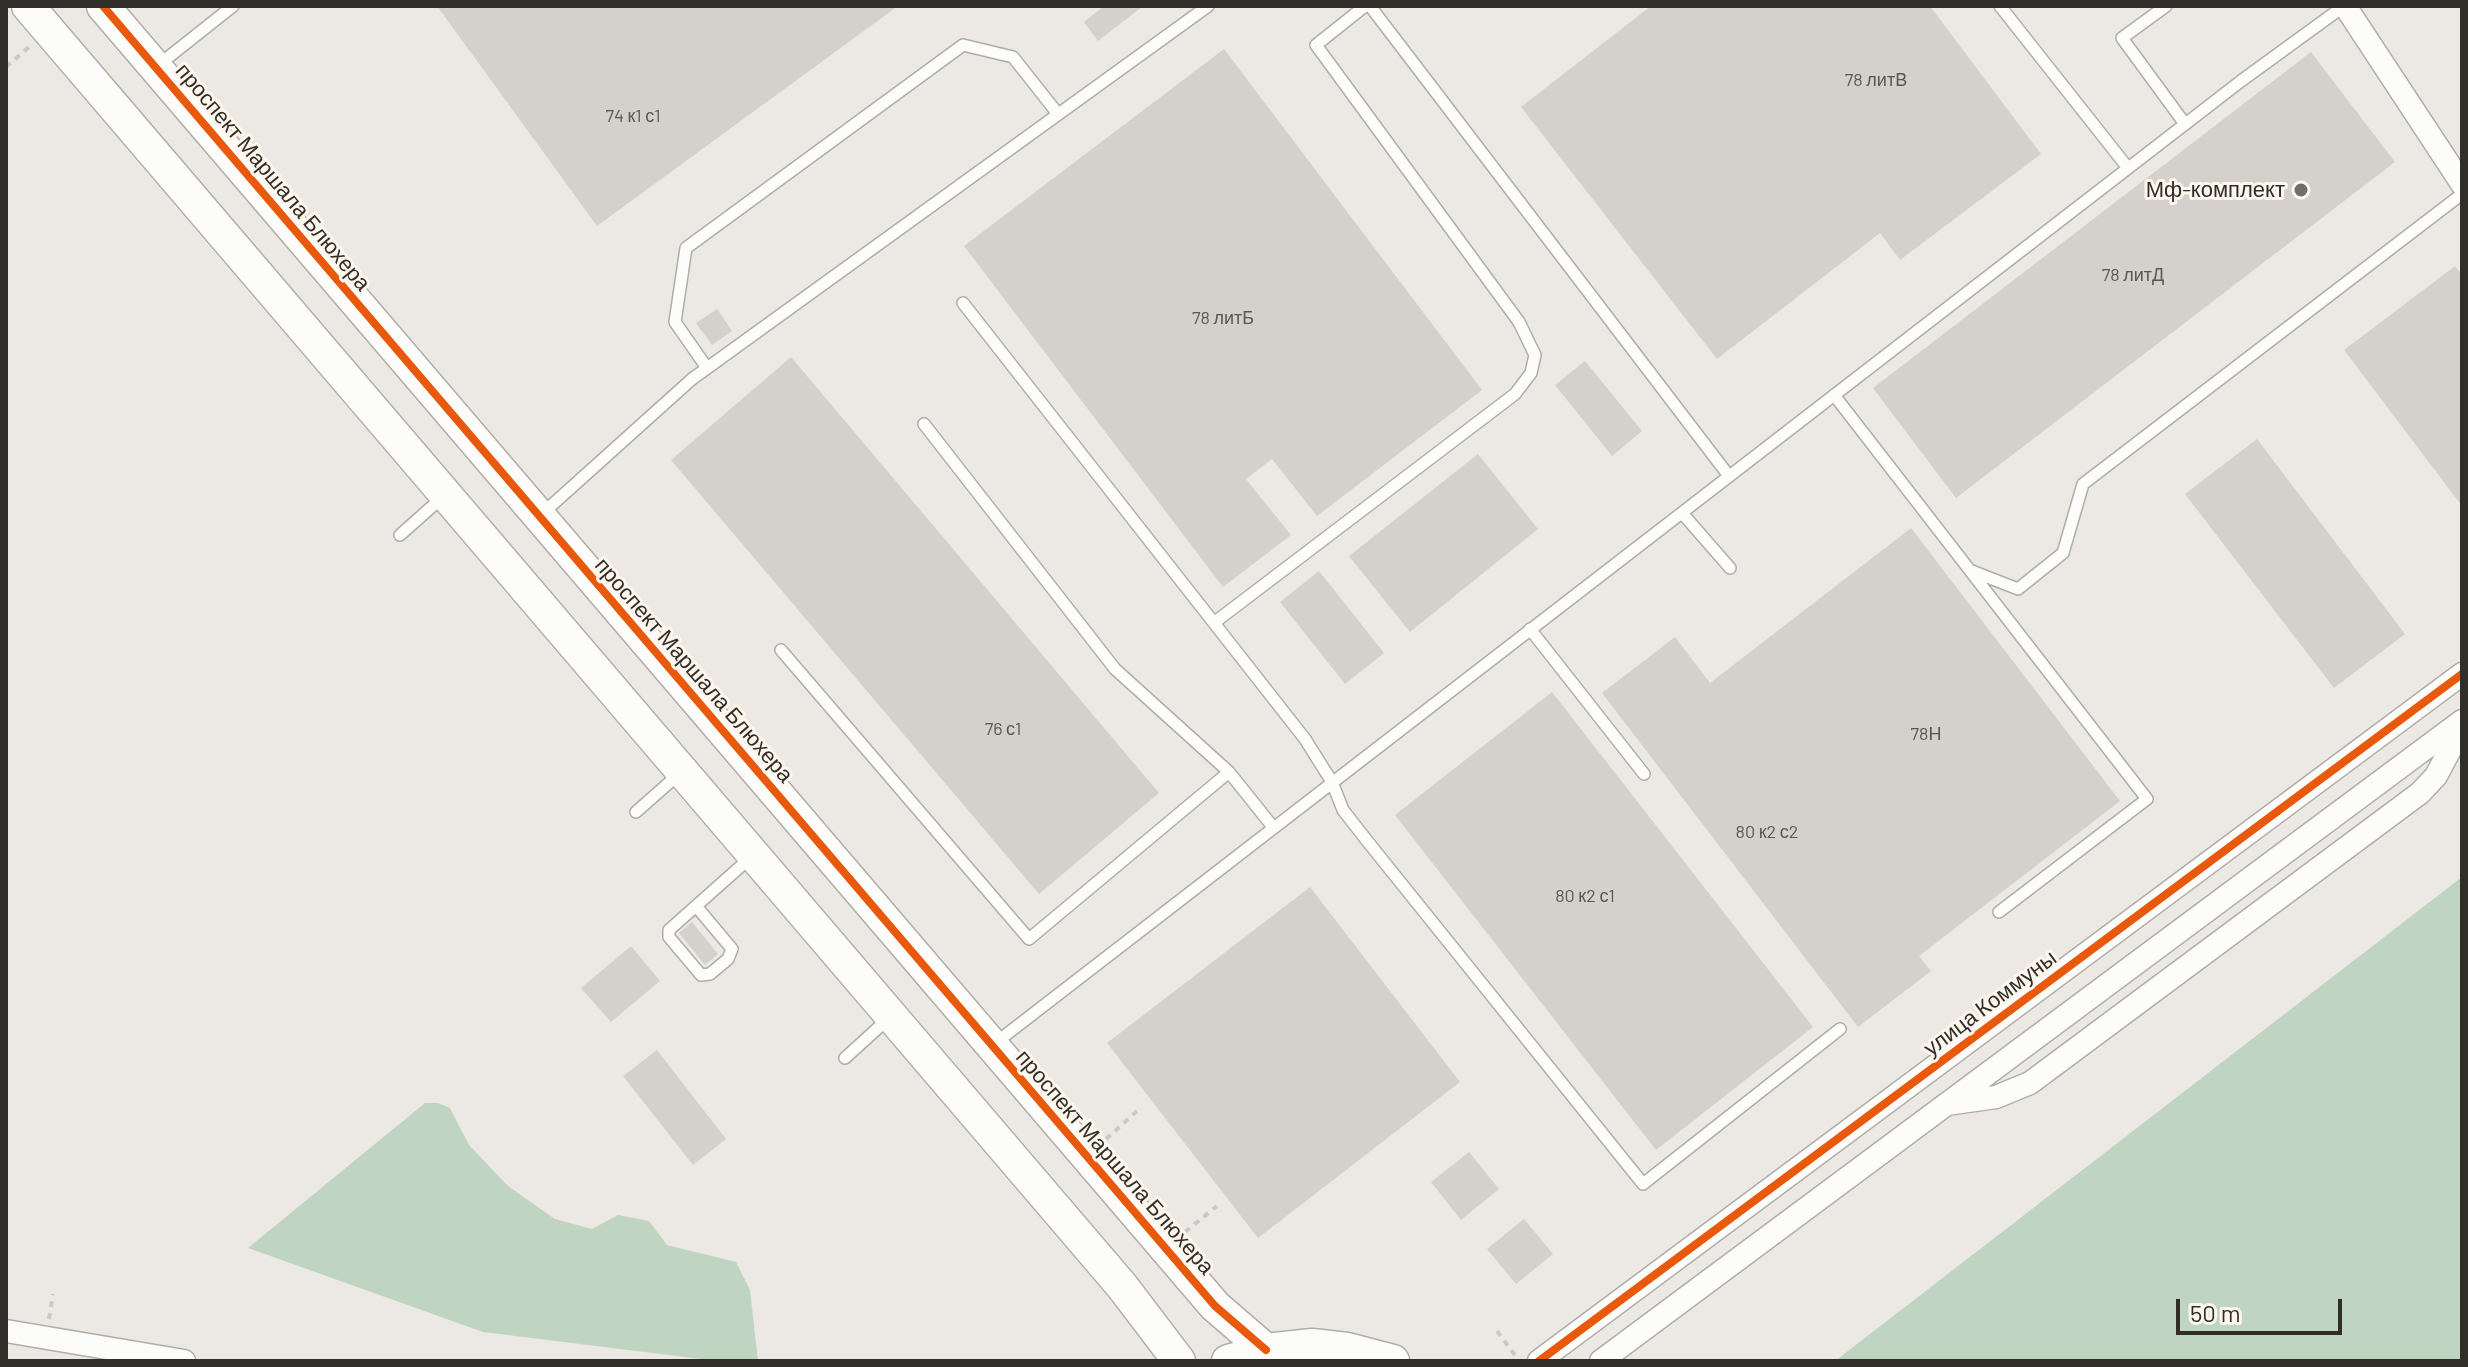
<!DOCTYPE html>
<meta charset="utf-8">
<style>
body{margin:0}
#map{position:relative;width:2468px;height:1367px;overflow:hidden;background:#ece8e3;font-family:Barlow,sans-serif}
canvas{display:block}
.frame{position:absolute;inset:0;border:8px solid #312e2a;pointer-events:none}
.scale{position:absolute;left:2176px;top:1299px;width:166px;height:36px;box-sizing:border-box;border:4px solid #312e2a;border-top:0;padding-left:10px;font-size:24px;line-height:28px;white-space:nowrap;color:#312e2a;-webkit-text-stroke:6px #fdf6ec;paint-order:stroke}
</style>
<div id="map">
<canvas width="2468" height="1367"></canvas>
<div class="frame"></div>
<div class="scale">50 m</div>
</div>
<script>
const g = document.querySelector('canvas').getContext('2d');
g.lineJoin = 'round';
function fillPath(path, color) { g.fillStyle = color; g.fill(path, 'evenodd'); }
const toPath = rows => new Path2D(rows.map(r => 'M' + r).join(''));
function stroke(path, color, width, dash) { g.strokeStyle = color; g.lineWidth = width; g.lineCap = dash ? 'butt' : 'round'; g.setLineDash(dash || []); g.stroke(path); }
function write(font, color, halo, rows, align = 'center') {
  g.font = font + ' Barlow,sans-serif'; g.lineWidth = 6; g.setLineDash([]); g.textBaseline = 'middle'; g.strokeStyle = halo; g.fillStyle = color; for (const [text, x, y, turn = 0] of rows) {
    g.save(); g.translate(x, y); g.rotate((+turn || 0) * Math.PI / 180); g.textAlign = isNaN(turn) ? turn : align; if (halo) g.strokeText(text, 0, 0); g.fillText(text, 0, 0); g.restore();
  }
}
fillPath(toPath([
 [2462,877,2462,1361,1835,1361],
 [425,1103,438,1103,450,1108,469,1145,508,1186,555,1219,592,1229,618,1215,649,1221,667,1245,736,1262,750,1290,758,1361,717,1361,483,1332,248,1248]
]), '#c0d5c1');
fillPath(toPath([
 [437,6,898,6,597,226],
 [1104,6,1143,6,1098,41,1084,22],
 [1651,6,1930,6,2041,154,1900,260,1880,233,1717,359,1521,107],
 [1224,49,1482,390,1317,516,1272,459,1246,479,1291,535,1223,587,964,246],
 [2311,52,2395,162,1956,498,1873,388],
 [2455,266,2462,275,2462,506,2344,350],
 [717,309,732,331,712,345,696,323],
 [791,357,1159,793,1039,894,671,460],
 [1585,361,1642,431,1612,456,1555,385],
 [2257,439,2405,634,2334,688,2185,494],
 [1478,454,1538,529,1410,632,1349,556],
 [1911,528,2120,801,1919,956,1931,971,1858,1027,1602,693,1675,637,1710,683],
 [1319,571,1384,653,1345,684,1280,602],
 [1552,692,1813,1027,1656,1150,1395,815],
 [1310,887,1460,1082,1258,1238,1107,1043],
 [692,922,718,954,705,965,679,933],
 [631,946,660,981,611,1022,581,988],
 [657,1050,726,1139,693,1165,623,1076],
 [1469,1152,1499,1189,1461,1220,1431,1182],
 [1524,1219,1553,1254,1516,1284,1487,1249]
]), '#d4d1cd');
const lane = toPath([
 [1370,6,1729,476],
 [2000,6,2128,168],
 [2166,6,2122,38,2185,124],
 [156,67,233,6],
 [963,303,1305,739,1332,782,1343,810,1368,842,1643,1184,1840,1029],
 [707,368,675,322,686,248,963,45,1013,57,1058,114],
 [1834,395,2147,799,1999,912],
 [924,424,1115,669,1229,772,1273,827],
 [543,513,692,379,1208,6],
 [1682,513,1730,568],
 [400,535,445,495],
 [1972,571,2018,589,2063,553,2083,484,2462,194],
 [1215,622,1515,394,1531,373,1535,355,1519,322,1316,45,1365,6],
 [1530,629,1644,774],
 [781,650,1029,939,1229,772],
 [636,812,679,774],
 [696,906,732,949,728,959,710,974,701,975,669,937,669,930,750,858],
 [994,1044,2241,81,2344,6],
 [845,1058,889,1018]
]);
const street = toPath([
 [2345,6,2462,184],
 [1947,1104,1996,1097,2030,1083,2420,793,2436,776,2462,727],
 [6,1331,184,1361],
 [1539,1361,2462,674],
 [1601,1361,2462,721]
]);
const secondary = toPath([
 [28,6,1122,1286,1179,1361],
 [103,6,1215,1306,1266,1350],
 [1228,1361,1266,1350,1312,1345,1347,1349,1393,1361]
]);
stroke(lane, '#b0ada9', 14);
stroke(street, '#b0ada9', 25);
stroke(secondary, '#b0ada9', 35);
stroke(toPath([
 [6,67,29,47],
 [1106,1139,1137,1111],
 [1185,1232,1217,1206],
 [49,1319,53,1294],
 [1497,1331,1517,1358]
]), '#cac9c8', 4, [6, 6]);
stroke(lane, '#fcfcfb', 11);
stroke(street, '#fcfcfb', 22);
stroke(secondary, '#fcfcfb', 32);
stroke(toPath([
 [103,6,1215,1306,1266,1350],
 [1539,1361,2462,674]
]), '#e8590c', 8);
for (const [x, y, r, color] of [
 [2301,190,8,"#726f6b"]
]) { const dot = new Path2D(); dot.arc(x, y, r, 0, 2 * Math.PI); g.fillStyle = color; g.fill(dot); stroke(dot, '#fdf6ec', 3); }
write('18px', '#5a5753', null, [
 ["78 литВ",1876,80],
 ["74 к1 с1",633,116],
 ["78 литД",2133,275],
 ["78 литБ",1223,318],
 ["76 с1",1003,729],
 ["78Н",1926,734],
 ["80 к2 с2",1767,832],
 ["80 к2 с1",1585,896]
]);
write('22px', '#312e2a', '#fdf6ec', [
 ["проспект Маршала Блюхера",273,177,50],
 ["проспект Маршала Блюхера",694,670,49],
 ["улица Коммуны",1990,1003,-37],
 ["проспект Маршала Блюхера",1115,1162,49]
]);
write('22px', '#312e2a', '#fdf6ec', [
 ["Мф-комплект",2285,190]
], 'right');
</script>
